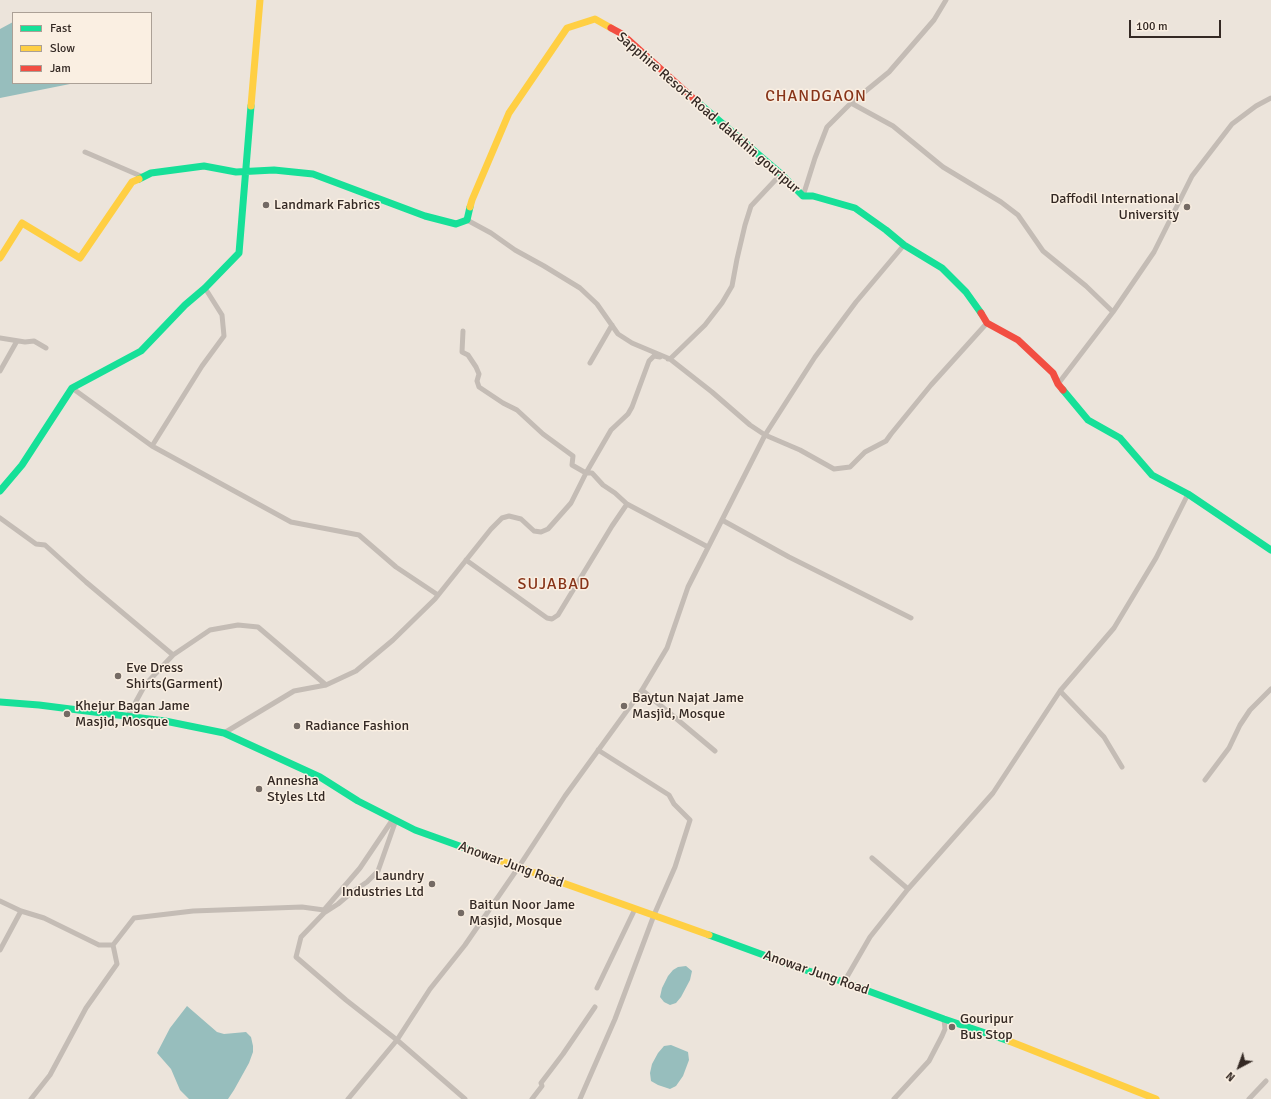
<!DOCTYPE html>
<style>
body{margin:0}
#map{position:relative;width:1271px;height:1099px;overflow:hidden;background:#ece4db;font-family:Signika,sans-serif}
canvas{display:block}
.legend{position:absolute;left:12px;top:12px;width:140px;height:72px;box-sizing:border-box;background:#faefe2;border:1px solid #aba096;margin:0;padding:5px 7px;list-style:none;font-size:12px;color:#342924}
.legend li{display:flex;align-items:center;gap:8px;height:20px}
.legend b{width:20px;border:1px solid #aba096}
.north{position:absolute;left:1219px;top:1047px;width:40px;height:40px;-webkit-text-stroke:3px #faefe2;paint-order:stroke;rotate:221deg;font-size:11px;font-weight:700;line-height:16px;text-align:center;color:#342924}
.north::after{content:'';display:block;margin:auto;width:14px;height:18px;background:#342924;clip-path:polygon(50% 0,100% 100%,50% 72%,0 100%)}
.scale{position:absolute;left:1129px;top:20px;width:92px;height:18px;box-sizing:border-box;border:2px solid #342924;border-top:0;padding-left:5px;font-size:12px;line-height:14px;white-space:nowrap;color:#342924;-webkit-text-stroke:3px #faefe2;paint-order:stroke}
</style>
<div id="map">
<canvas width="1271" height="1099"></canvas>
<ul class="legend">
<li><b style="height:5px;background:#16e098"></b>Fast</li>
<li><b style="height:5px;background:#ffcf43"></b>Slow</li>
<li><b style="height:5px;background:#f24e42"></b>Jam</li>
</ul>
<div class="north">N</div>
<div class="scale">100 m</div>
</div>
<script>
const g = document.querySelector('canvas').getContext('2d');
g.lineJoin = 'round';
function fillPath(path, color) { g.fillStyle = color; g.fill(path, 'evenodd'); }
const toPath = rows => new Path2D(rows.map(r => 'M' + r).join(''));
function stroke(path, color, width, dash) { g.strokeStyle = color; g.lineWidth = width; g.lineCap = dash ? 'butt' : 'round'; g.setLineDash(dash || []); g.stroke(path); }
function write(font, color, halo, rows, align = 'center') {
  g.font = font + ' Signika,sans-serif'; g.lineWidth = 3; g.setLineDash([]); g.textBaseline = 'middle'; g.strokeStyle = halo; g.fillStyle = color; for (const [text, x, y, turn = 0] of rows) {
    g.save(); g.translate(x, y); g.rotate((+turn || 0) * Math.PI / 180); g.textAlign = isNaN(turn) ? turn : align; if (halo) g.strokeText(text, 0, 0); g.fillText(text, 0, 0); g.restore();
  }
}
fillPath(toPath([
 [13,22,13,83,75,83,0,98,0,29],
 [686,966,692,971,690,980,681,997,676,1003,670,1005,664,1002,660,997,662,988,668,976,673,970,678,967],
 [187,1006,217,1032,224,1034,246,1032,251,1037,253,1046,253,1052,249,1063,234,1090,228,1099,189,1099,180,1090,171,1069,157,1053,170,1028],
 [671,1045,688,1052,689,1060,683,1076,676,1086,670,1089,658,1085,651,1081,650,1073,652,1064,658,1053,664,1046]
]), '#97bebd');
stroke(toPath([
 [851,103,893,126,943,167,1001,202,1018,215,1043,251,1086,286,1113,312,1154,252,1192,176,1232,124,1256,106,1271,98],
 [85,152,143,177],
 [803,196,815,158,827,127,851,103,889,72,934,20,946,0],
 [904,245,856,302,815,357,765,435,800,450,834,469,850,467,865,452,886,441,891,434,931,385,987,323],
 [463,331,462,352,468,355,476,367,479,374,477,381,479,387,503,403,517,410,543,434,573,456,572,465,586,473,592,473,603,485,615,493,627,504],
 [0,338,25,342,34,341,46,348],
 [668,359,670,359,705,325,722,303,732,286,737,259,745,225,751,206,781,174],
 [590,363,612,325],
 [0,371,17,341],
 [1058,384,1113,312],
 [72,388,152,446,291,522,359,535,396,567,438,595],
 [152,446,202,366,224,336,222,315,205,288],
 [0,518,36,544,45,545,86,582,173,655],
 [722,520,789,557,911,618],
 [466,560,547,618,552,619,558,615,612,526,627,504,708,547],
 [642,690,715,751],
 [1060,691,1104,737,1122,767],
 [128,716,145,685,173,655,210,630,238,625,258,627,326,685],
 [224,733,294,691,326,685,356,671,393,640,435,599,491,529,502,518,509,516,521,519,534,531,541,532,548,529,571,503,586,473,611,430,628,414,632,407,649,361,654,356,660,357],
 [1205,780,1229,748,1240,725,1250,710,1271,689],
 [396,820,378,871,367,882,352,892,338,904,324,913,301,937,296,957,346,1000,397,1040,465,1099],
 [872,858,908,889],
 [0,901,21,911,44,918,99,945,113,945,134,918,193,911,302,907,324,910,360,868,393,819],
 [0,950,21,911],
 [844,982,870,937,908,889,993,793,1060,691,1114,628,1156,558,1188,494],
 [597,988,635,909],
 [31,1099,50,1075,86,1008,117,964,113,945],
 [348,1099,397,1040,430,989,465,945,518,868,565,796,642,690,667,648,688,587,765,435,750,425,712,392,670,359,632,343,618,334,597,304,580,288,544,266,515,250,491,233,467,220],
 [532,1099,542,1086,541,1083,563,1054,595,1007],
 [580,1099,615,1019,654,915,675,867,690,820,674,804,669,795,598,750],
 [894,1099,929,1061,942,1036,945,1029,944,1019],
 [1249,1099,1266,1081]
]), '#c4bcb5', 5);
stroke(toPath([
 [695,100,781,174,803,196,813,196,855,208,886,230,904,245,942,268,966,292,981,313],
 [139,179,151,173,204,166,236,172,274,170,313,174,425,216,456,224,467,220,470,207],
 [1063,390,1088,420,1120,438,1152,475,1188,494,1271,550],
 [0,491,22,465,72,388,141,351,185,305,205,288,239,253,251,106],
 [0,702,39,705,165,721,224,733,320,777,358,801,415,830,493,858],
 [709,935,799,968,844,982,944,1019,1009,1041]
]), '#16e098', 7);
stroke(toPath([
 [251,106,260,0],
 [470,207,472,200,509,113,567,28,595,19,611,28],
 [0,258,22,223,80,258,132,182,139,179],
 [493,858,709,935],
 [1009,1041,1156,1099]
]), '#ffcf43', 7);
stroke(toPath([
 [611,28,622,34,695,100],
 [981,313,987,323,1018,340,1053,373,1058,384,1063,390]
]), '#f24e42', 7);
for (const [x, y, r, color] of [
 [266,205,4,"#746a64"],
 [1187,207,4,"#746a64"],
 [118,676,4,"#746a64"],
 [624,706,4,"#746a64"],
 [67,714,4,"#746a64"],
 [297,726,4,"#746a64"],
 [259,789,4,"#746a64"],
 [432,884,4,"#746a64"],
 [461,913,4,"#746a64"],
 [952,1027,4,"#746a64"]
]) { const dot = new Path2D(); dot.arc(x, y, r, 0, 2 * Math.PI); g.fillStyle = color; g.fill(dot); stroke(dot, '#faefe2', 1.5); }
write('14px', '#342924', '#faefe2', [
 ["Sapphire Resort Road, dakkhin gouripur",708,113,41],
 ["Anowar Jung Road",511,865,20],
 ["Anowar Jung Road",816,973,19]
]);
write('14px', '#342924', '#faefe2', [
 ["Daffodil International",1179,199,"right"],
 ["University",1179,215,"right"],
 ["Landmark Fabrics",274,205],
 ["Eve Dress",126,668],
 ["Shirts(Garment)",126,684],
 ["Baytun Najat Jame",632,698],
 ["Masjid, Mosque",632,714],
 ["Khejur Bagan Jame",75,706],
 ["Masjid, Mosque",75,722],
 ["Radiance Fashion",305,726],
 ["Annesha",267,781],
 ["Styles Ltd",267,797],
 ["Laundry",424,876,"right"],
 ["Industries Ltd",424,892,"right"],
 ["Baitun Noor Jame",469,905],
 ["Masjid, Mosque",469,921],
 ["Gouripur",960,1019],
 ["Bus Stop",960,1035]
], 'left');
g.letterSpacing = '1px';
write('16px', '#873419', '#faefe2', [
 ["CHANDGAON",816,97],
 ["SUJABAD",554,585]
]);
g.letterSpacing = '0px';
</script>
